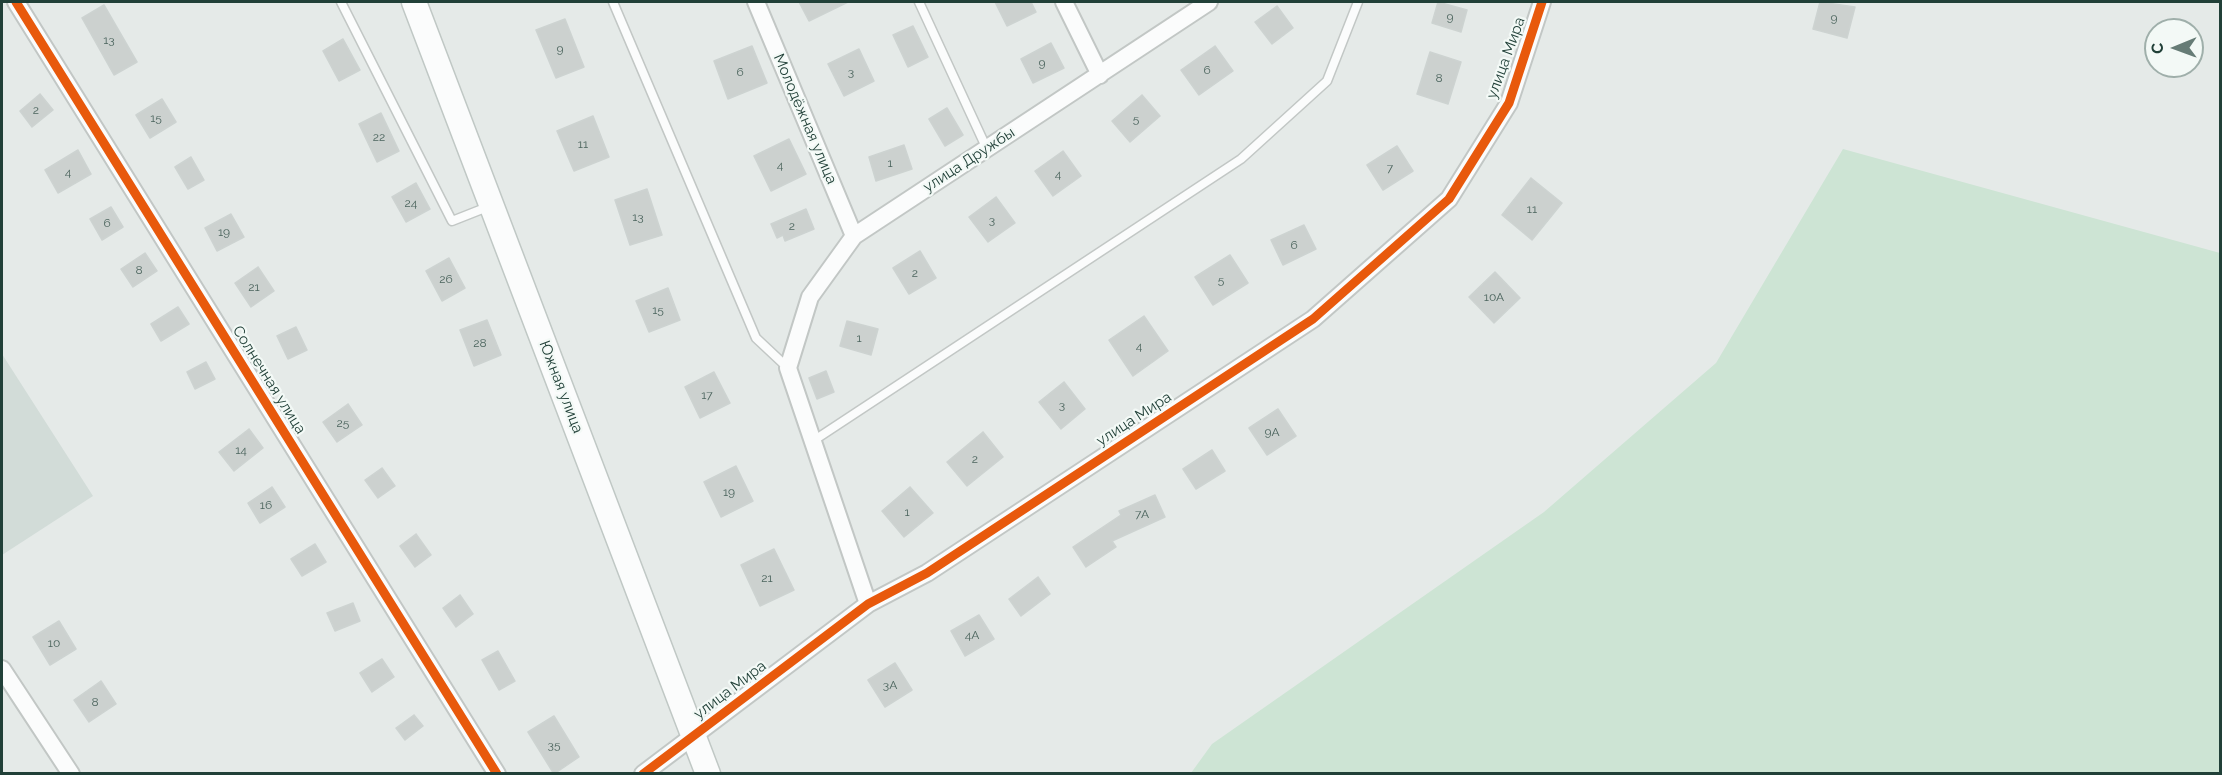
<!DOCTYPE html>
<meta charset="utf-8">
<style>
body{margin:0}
#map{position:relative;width:2222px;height:775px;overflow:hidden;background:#e5eae8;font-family:Raleway,sans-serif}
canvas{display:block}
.frame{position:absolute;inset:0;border:3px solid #214038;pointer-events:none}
.north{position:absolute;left:2144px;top:18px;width:60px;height:60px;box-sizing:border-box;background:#f3f9f6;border:2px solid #9fafaa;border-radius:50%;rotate:269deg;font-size:16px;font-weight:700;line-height:24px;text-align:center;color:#214038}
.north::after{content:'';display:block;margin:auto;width:21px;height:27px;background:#667c76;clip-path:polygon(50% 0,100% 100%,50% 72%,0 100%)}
</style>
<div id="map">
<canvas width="2222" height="775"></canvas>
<div class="frame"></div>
<div class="north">С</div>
</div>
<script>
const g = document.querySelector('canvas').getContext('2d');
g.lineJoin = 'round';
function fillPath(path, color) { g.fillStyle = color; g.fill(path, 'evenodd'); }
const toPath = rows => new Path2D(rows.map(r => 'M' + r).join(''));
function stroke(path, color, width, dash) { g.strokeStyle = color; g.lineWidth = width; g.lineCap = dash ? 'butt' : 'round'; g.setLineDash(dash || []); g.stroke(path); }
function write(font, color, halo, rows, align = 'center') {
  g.font = font + ' Raleway,sans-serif'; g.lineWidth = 4.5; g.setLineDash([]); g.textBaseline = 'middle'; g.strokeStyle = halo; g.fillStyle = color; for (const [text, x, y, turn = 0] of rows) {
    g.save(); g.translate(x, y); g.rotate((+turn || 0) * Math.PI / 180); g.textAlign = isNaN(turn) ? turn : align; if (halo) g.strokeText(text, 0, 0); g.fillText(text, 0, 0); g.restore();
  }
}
fillPath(toPath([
 [2,354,93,496,2,555]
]), '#d2dcd8');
fillPath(toPath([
 [1843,149,2220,253,2220,773,1191,773,1212,744,1544,512,1716,363]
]), '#cde4d4');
const building = toPath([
 [799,2,848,2,809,21,799,2],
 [995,2,1031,2,1036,12,1007,26,995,2],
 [1438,2,1467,10,1461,32,1432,23,1438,2],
 [1820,2,1855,7,1847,38,1813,29,1820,2],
 [104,5,137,62,114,75,82,18,104,5],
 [1277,6,1293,28,1272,44,1255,22,1277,6],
 [565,19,584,67,556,78,536,30,565,19],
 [913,26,928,57,908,67,893,35,913,26],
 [343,39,360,70,339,81,323,51,343,39],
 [1051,43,1064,68,1033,83,1021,59,1051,43],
 [752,46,767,83,728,99,714,61,752,46],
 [1215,46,1233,71,1199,95,1181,70,1215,46],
 [859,49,874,81,844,96,828,64,859,49],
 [1430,52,1461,62,1448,104,1417,94,1430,52],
 [40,94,53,110,32,127,20,111,40,94],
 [1142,95,1160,116,1130,142,1112,121,1142,95],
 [162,99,176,122,150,138,136,115,162,99],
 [947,108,963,135,945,146,929,119,947,108],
 [381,113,399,151,377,162,359,124,381,113],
 [593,116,609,157,574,171,557,131,593,116],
 [789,139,806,174,771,191,754,156,789,139],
 [904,145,912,169,876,181,869,157,904,145],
 [1397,146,1413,171,1383,190,1367,165,1397,146],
 [78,150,91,174,58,193,45,170,78,150],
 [1063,151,1081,176,1053,196,1035,171,1063,151],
 [191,157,204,180,188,189,175,167,191,157],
 [1531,178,1562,203,1532,240,1502,215,1531,178],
 [416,183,430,209,406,222,392,197,416,183],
 [647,189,662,235,630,245,615,200,647,189],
 [996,197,1015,223,988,242,969,217,996,197],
 [111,207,123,227,102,240,90,219,111,207],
 [806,209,814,229,785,241,783,235,777,238,771,224,806,209],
 [231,214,244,237,217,251,205,228,231,214],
 [1304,225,1316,249,1283,265,1271,240,1304,225],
 [920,251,936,278,909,294,893,268,920,251],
 [145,253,157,271,133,287,121,269,145,253],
 [1230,255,1248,283,1213,305,1195,277,1230,255],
 [449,258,465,288,442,301,426,271,449,258],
 [258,267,274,291,251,307,235,283,258,267],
 [1495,272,1520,298,1494,323,1469,297,1495,272],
 [668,288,680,320,649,332,636,301,668,288],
 [178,307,189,324,161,341,151,324,178,307],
 [1144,316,1168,351,1133,376,1109,340,1144,316],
 [487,320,501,355,474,366,460,330,487,320],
 [847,321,878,329,871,355,840,346,847,321],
 [296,327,307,350,288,359,277,336,296,327],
 [206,362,215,379,195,389,187,372,206,362],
 [826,371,834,392,817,399,809,378,826,371],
 [714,372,730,403,700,418,685,387,714,372],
 [1064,382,1085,409,1061,429,1039,402,1064,382],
 [348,404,362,425,337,442,323,422,348,404],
 [1278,409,1296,436,1267,455,1249,428,1278,409],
 [249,429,263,448,234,471,219,452,249,429],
 [983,432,1003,457,967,486,947,462,983,432],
 [1212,450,1225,471,1196,489,1183,469,1212,450],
 [736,466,753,501,721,517,704,482,736,466],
 [382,468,395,486,378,498,365,480,382,468],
 [272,487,285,507,260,523,248,503,272,487],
 [910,487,933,513,904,537,882,511,910,487],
 [1155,495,1165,517,1112,541,1116,547,1086,567,1073,547,1121,515,1119,511,1155,495],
 [416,534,431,555,415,567,400,546,416,534],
 [315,544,326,562,302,576,291,559,315,544],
 [774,549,794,590,760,606,741,565,774,549],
 [1038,577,1050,594,1021,616,1009,599,1038,577],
 [460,595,473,614,456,627,443,608,460,595],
 [353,603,360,621,335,631,327,613,353,603],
 [979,615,994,639,965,656,951,631,979,615],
 [59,621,76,649,50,665,33,637,59,621],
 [498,651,515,681,499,690,482,660,498,651],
 [382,659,394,677,372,692,360,673,382,659],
 [895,663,912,690,885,707,868,680,895,663],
 [101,681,116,704,89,722,74,700,101,681],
 [414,715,423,726,405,740,396,728,414,715],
 [554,716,579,757,554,774,528,732,554,716]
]);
fillPath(building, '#ccd1cf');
stroke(building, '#cdd3d1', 1.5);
const lane = toPath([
 [341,2,452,221,490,206],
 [613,2,756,338,788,368],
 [919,2,986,147],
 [813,441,1241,159,1327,81,1358,2]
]);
const street = toPath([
 [16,2,497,774],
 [756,2,854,236],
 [1064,2,1100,75],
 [868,604,788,368,810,297,854,236,1209,2],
 [2,669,71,774],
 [643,774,868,604,927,573,1313,319,1449,199,1509,103,1542,2]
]);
const secondary = toPath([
 [414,2,708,774]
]);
stroke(lane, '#c2c7c5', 11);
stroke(street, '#c2c7c5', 20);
stroke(secondary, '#c0c8c5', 27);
stroke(lane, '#fbfcfc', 8);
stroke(street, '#fbfcfc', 16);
stroke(secondary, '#fbfcfc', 24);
stroke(toPath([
 [16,2,497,774],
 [643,774,868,604,927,573,1313,319,1449,199,1509,103,1542,2]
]), '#e8590c', 9);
write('12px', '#4c655e', null, [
 ["9",1450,17],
 ["9",1834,18],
 ["13",109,40],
 ["9",560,49],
 ["9",1042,63],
 ["6",1207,70],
 ["6",740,72],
 ["3",851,72],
 ["8",1439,78],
 ["2",36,110],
 ["15",156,118],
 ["5",1136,119],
 ["22",379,137],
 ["11",583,144],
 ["1",890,163],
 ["4",780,165],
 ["7",1390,168],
 ["4",68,172],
 ["4",1058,174],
 ["24",411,203],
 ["11",1532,209],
 ["13",638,217],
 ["3",992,220],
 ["6",107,223],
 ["2",792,226],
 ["19",224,232],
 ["6",1294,245],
 ["8",139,270],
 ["2",915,273],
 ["26",446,279],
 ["5",1221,280],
 ["21",254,287],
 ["10А",1494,297],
 ["15",658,310],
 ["1",859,338],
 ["28",480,343],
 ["4",1139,346],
 ["17",707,395],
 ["3",1062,405],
 ["25",343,423],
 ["9А",1272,432],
 ["14",241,450],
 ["2",975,459],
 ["19",729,492],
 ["16",266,505],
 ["1",907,512],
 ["7А",1142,514],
 ["21",767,578],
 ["4А",972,635],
 ["10",54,643],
 ["3А",890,685],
 ["8",95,702],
 ["35",554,745]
]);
write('15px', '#214038', '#f3f9f6', [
 ["улица Мира",1506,58,-70],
 ["Молодёжная улица",805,119,67],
 ["улица Дружбы",969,160,-33],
 ["Солнечная улица",269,380,58],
 ["Южная улица",561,387,69],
 ["улица Мира",1134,419,-33],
 ["улица Мира",730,690,-37]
]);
</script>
